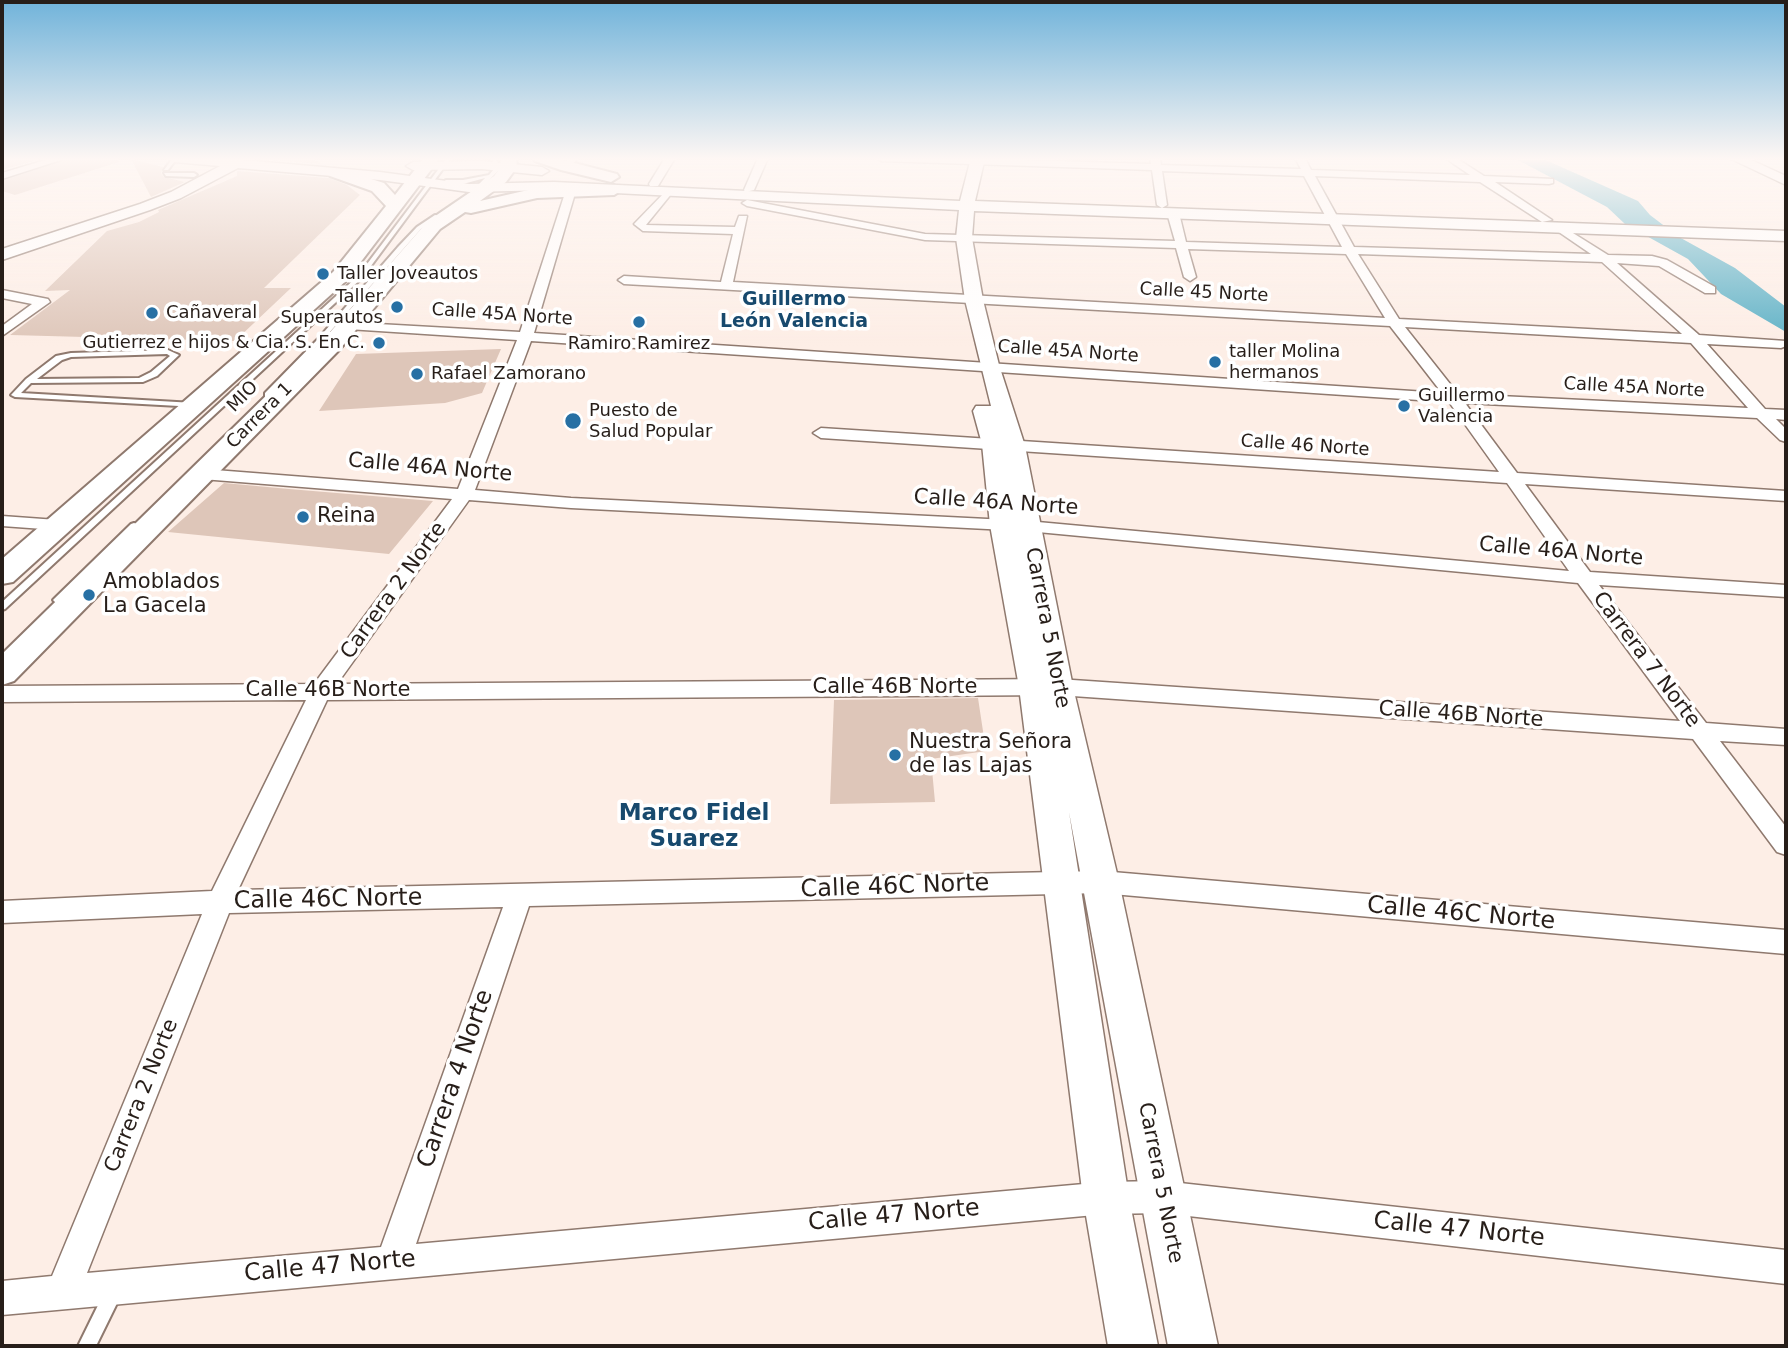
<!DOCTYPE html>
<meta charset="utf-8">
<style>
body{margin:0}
#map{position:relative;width:1788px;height:1348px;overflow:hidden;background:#fdeee6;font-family:"DejaVu Sans",sans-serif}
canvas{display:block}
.frame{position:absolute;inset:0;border:4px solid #271e19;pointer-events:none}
</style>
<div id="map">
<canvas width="1788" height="1348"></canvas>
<div class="frame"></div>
</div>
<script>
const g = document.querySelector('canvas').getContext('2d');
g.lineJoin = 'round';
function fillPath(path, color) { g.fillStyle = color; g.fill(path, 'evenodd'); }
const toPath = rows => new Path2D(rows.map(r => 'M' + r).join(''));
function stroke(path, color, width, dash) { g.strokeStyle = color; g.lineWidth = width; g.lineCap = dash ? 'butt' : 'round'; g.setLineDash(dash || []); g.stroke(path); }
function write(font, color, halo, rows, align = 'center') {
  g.font = font + ' "DejaVu Sans",sans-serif'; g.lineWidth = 7; g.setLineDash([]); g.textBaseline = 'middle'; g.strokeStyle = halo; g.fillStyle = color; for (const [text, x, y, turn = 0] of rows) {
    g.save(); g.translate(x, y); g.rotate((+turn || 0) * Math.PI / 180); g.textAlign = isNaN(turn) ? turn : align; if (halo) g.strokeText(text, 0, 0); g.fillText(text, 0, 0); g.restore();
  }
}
fillPath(toPath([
 [1514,158,1541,158,1638,201,1650,215,1679,237,1735,268,1786,307,1786,332,1721,294,1688,259,1625,224,1607,207]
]), '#5db1c6');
fillPath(toPath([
 [2,158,44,158,2,170],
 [70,158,118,158,119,162,15,195,2,191,2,181],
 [246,158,312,158,321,164],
 [131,159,163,167,161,173,164,177,185,182,151,197],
 [237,171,329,178,347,185,360,195,264,288,291,288,235,341,10,335,70,290,45,291,107,231,139,222,159,212,158,210,237,176],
 [501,349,482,393,445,403,319,411,356,354],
 [224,483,289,489,433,501,389,554,168,532],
 [978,698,986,751,931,759,935,802,830,804,834,700]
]), '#dec6b9');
const lane = toPath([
 [173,158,177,158,168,170,164,170,173,158],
 [447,158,451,158,362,278,5,609,2,610,2,602,358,276,447,158],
 [492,158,496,158,500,169,478,191,473,190,485,178,463,184,446,184,443,182,446,180,463,180,489,175,494,169,492,158],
 [164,173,194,173,197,175,194,177,166,176,164,173],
 [435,215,440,216,421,229,321,342,271,397,265,397,265,393,317,340,398,247,417,227,435,215],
 [168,350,179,355,157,376,143,382,31,383,21,393,194,403,198,405,197,407,15,397,11,395,26,379,56,356,71,353,168,350],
 [167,354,170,356,151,372,139,378,37,379,62,360,71,357,167,354],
 [134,523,137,524,137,528,61,602,55,602,53,600,55,598,131,524,134,523],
 [112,1286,118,1289,121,1295,96,1346,78,1346,106,1289,112,1286]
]);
const street = toPath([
 [52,158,67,158,2,179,2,173,52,158],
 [568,158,578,158,567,170,562,167,568,158],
 [665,158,675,158,658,186,650,186,649,184,665,158],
 [758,158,768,158,754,190,745,192,744,190,758,158],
 [876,158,960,158,1151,164,1150,158,1160,158,1161,165,1301,169,1295,158,1305,158,1311,170,1470,175,1445,158,1456,158,1484,176,1553,179,1553,183,1549,184,1495,182,1552,220,1542,222,1480,182,1315,176,1354,247,1591,254,1553,228,1551,226,1557,223,1608,255,1652,256,1667,260,1715,287,1715,293,1705,293,1659,266,1617,263,1699,335,1786,341,1786,346,1781,348,1707,344,1765,409,1786,410,1786,420,1776,419,1786,429,1786,442,1780,440,1757,418,1465,403,1517,473,1786,491,1786,501,1525,484,1590,572,1786,585,1786,597,1599,585,1706,723,1786,729,1786,745,1720,741,1786,827,1786,855,1777,852,1693,739,1058,695,327,700,238,890,1101,871,1786,930,1786,954,1101,893,529,906,416,1244,1106,1182,1162,1181,1786,1250,1786,1284,1162,1213,1106,1214,2,1315,2,1281,52,1276,202,914,2,923,2,901,212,891,306,700,2,702,2,686,314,684,452,499,202,479,194,474,202,469,458,489,517,340,348,329,343,328,343,322,520,332,566,190,571,187,576,190,534,333,1442,393,1390,326,624,284,618,280,624,276,721,282,733,234,643,231,634,224,667,190,672,193,646,225,735,227,739,216,747,216,733,282,1385,318,1346,254,1188,249,1196,277,1190,281,1184,277,1176,248,925,240,747,206,742,203,747,200,925,234,1175,241,1167,213,1173,210,1179,213,1186,242,1342,247,1304,176,1162,171,1167,205,1162,208,1157,205,1152,170,881,161,876,158],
 [1358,254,1602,262,1682,334,1399,319,1358,254],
 [1405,327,1691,343,1748,408,1458,394,1405,327],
 [531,341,1449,402,1499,472,821,428,813,433,821,438,1507,483,1569,571,1027,521,571,498,475,490,531,341],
 [469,500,571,508,1027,531,1578,583,1680,721,1058,679,337,684,469,500],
 [503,907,381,1247,87,1273,229,913,503,907],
 [2,290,48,299,50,302,2,336,2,326,32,304,2,298,2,290],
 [2,516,57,520,66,525,57,530,2,526,2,516]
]);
const secondary = toPath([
 [167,158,219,158,380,172,469,184,554,182,960,201,971,158,985,158,975,201,1786,231,1786,241,974,211,972,238,983,300,999,365,1025,446,1073,687,1119,882,1218,1346,1168,1346,1069,812,1129,1198,1158,1346,1108,1346,1083,1198,1019,687,990,525,982,444,973,411,976,406,991,406,965,300,956,238,959,210,554,190,469,192,380,180,238,168,181,198,150,210,2,260,2,249,140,204,171,192,220,166,174,162,167,158],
 [1729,158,1747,158,1786,176,1786,185,1729,158],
 [482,161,542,167,549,171,542,175,482,169,413,170,406,166,413,162,482,161]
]);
const primary = toPath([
 [424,158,440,158,347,280,13,582,2,584,2,559,333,272,386,206,372,191,330,176,328,173,330,170,342,170,384,183,395,195,424,158],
 [500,158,516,158,517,167,506,182,480,201,537,188,614,185,622,190,614,195,537,198,471,213,465,212,440,229,340,349,14,681,2,685,2,654,324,339,428,221,494,176,501,167,500,158],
 [533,158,555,158,617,174,619,177,611,182,561,170,535,161,533,158]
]);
stroke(lane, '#8f796e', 4);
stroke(street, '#8f796e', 3);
stroke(secondary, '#8f796e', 3);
stroke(primary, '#8f796e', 4);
fillPath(lane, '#fff');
fillPath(street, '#fff');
fillPath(secondary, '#fff');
fillPath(primary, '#fff');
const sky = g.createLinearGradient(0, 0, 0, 346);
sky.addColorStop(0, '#70b3da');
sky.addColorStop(0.46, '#fef7f4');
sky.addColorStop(1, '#fef7f400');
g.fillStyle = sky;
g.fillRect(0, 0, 1788, 346);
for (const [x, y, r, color] of [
 [323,274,7,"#2770a4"],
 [397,307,7,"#2770a4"],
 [152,313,7,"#2770a4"],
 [639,322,7,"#2770a4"],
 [379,343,7,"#2770a4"],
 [1215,362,7,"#2770a4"],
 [417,374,7,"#2770a4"],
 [1404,406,7,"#2770a4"],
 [573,421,9,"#2770a4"],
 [303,517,7,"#2770a4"],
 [89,595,7,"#2770a4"],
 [895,755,7,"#2770a4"]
]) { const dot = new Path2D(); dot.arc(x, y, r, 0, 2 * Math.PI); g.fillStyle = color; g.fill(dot); stroke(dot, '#fff', 2.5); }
write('18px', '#271e19', '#fff', [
 ["Taller Joveautos",337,274],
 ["Taller",383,297,"right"],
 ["Superautos",383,318,"right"],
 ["Cañaveral",166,313],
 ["Gutierrez e hijos & Cia. S. En C.",365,343,"right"],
 ["Ramiro Ramirez",639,344,"center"],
 ["taller Molina",1229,352],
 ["hermanos",1229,373],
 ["Rafael Zamorano",431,374],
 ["Guillermo",1418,396],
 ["Valencia",1418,417],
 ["Puesto de",589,411],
 ["Salud Popular",589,432]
], 'left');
write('18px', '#271e19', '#fff', [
 ["Calle 45 Norte",1204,293,3],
 ["Calle 45A Norte",502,315,4],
 ["Calle 45A Norte",1068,352,4],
 ["Calle 45A Norte",1634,388,3],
 ["MIO",243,397,-46],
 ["Carrera 1",260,416,-45],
 ["Calle 46 Norte",1305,446,4]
]);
write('bold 19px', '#17496d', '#fff', [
 ["Guillermo",794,300],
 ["León Valencia",794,322]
]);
write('21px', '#271e19', '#fff', [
 ["Calle 46A Norte",430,468,5],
 ["Calle 46A Norte",996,503,4],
 ["Calle 46A Norte",1561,552,5],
 ["Carrera 2 Norte",394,591,-54],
 ["Carrera 5 Norte",1047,628,79],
 ["Carrera 7 Norte",1646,660,53],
 ["Calle 46B Norte",895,688],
 ["Calle 46B Norte",328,691],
 ["Calle 46B Norte",1461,715,4],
 ["Carrera 2 Norte",142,1096,-68],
 ["Carrera 5 Norte",1160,1183,79]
]);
write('21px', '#271e19', '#fff', [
 ["Reina",317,517],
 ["Amoblados",103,583],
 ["La Gacela",103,607],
 ["Nuestra Señora",909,743],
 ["de las Lajas",909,767]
], 'left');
write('bold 23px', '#17496d', '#fff', [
 ["Marco Fidel",694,814],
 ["Suarez",694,840]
]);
write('24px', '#271e19', '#fff', [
 ["Calle 46C Norte",895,887,-2],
 ["Calle 46C Norte",328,900,-1],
 ["Calle 46C Norte",1461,914,5],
 ["Carrera 4 Norte",456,1079,-71],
 ["Calle 47 Norte",894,1216,-5],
 ["Calle 47 Norte",1459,1230,6],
 ["Calle 47 Norte",330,1267,-5]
]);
</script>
